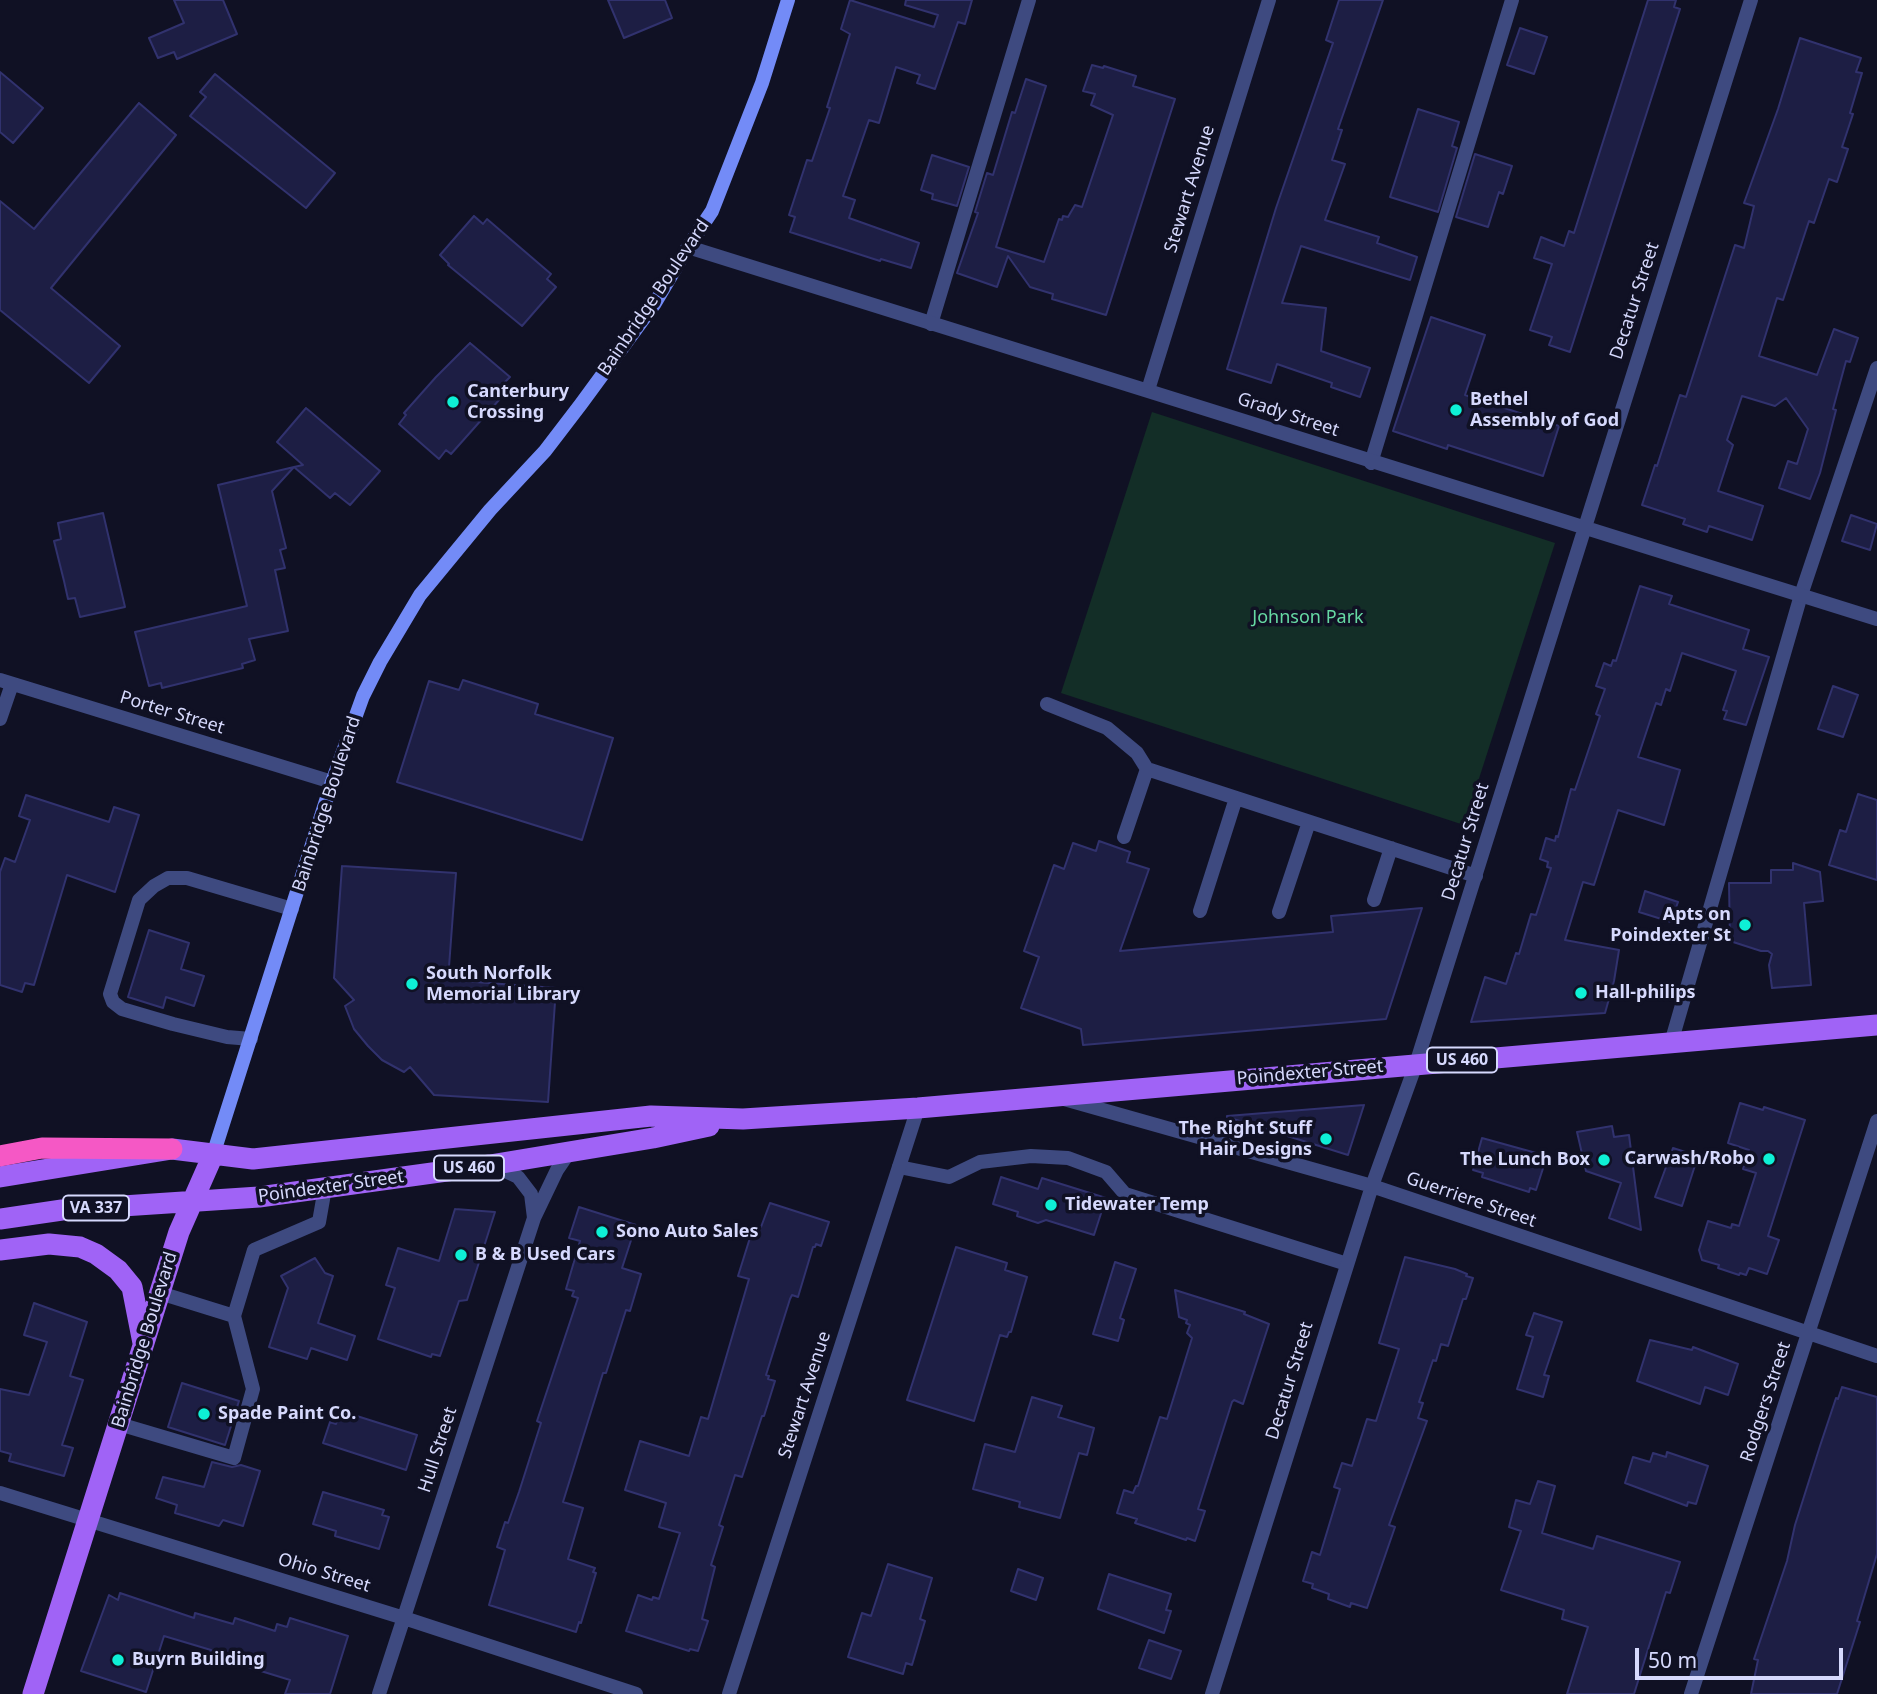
<!DOCTYPE html>
<style>
body{margin:0}
#map{position:relative;width:1877px;height:1694px;overflow:hidden;background:#101124;font-family:"Noto Sans",sans-serif}
canvas{display:block}
.scale{position:absolute;left:1635px;top:1648px;width:208px;height:32px;box-sizing:border-box;border:4px solid #d6d9fd;border-top:0;padding-left:9px;font-size:21px;line-height:24px;white-space:nowrap;color:#d6d9fd;-webkit-text-stroke:5px #101124;paint-order:stroke}
</style>
<div id="map">
<canvas width="1877" height="1694"></canvas>
<div class="scale">50 m</div>
</div>
<script>
const g = document.querySelector('canvas').getContext('2d');
g.lineJoin = 'round';
function fillPath(path, color) { g.fillStyle = color; g.fill(path, 'evenodd'); }
const toPath = rows => new Path2D(rows.map(r => 'M' + r).join(''));
function stroke(path, color, width, dash) { g.strokeStyle = color; g.lineWidth = width; g.lineCap = dash ? 'butt' : 'round'; g.setLineDash(dash || []); g.stroke(path); }
function write(font, color, halo, rows, align = 'center') {
  g.font = font + ' "Noto Sans",sans-serif'; g.lineWidth = 7; g.setLineDash([]); g.textBaseline = 'middle'; g.strokeStyle = halo; g.fillStyle = color; for (const [text, x, y, turn = 0] of rows) {
    g.save(); g.translate(x, y); g.rotate((+turn || 0) * Math.PI / 180); g.textAlign = isNaN(turn) ? turn : align; if (halo) g.strokeText(text, 0, 0); g.fillText(text, 0, 0); g.restore();
  }
}
fillPath(toPath([
 [1152,412,1555,543,1464,825,1061,693]
]), '#132e27');
const building = toPath([
 [174,0,223,0,237,34,177,59,174,52,158,58,149,38,184,23,174,0],
 [608,0,665,0,672,18,624,38,608,0],
 [850,0,934,27,938,15,905,5,906,0,972,0,965,24,958,22,935,89,917,83,920,75,896,67,879,123,869,120,843,196,855,200,849,218,919,243,911,268,881,259,880,261,790,232,795,217,789,215,807,160,812,161,830,108,827,107,850,34,841,29,850,0],
 [1339,0,1383,0,1338,129,1342,130,1332,160,1345,164,1325,220,1379,237,1377,243,1417,257,1410,280,1301,246,1282,303,1326,308,1321,351,1370,368,1360,397,1331,387,1332,383,1277,364,1271,383,1227,369,1276,208,1333,43,1326,40,1339,0],
 [1648,0,1676,0,1674,7,1680,9,1570,352,1549,345,1552,337,1530,330,1552,264,1534,258,1541,237,1564,246,1569,231,1574,233,1648,0],
 [1520,28,1547,37,1534,74,1507,65,1520,28],
 [1800,38,1861,58,1856,72,1862,73,1850,113,1853,114,1842,147,1848,149,1837,182,1829,179,1814,223,1809,221,1783,300,1777,298,1759,356,1817,375,1834,329,1858,338,1850,362,1846,361,1833,409,1836,410,1820,473,1810,499,1779,488,1788,461,1797,464,1808,429,1786,398,1775,406,1742,396,1727,440,1733,445,1718,491,1763,506,1752,540,1709,526,1707,532,1683,524,1685,519,1642,505,1655,465,1657,466,1680,395,1686,397,1735,245,1744,248,1754,206,1744,203,1778,109,1800,38],
 [1092,65,1103,68,1104,66,1136,76,1133,86,1175,99,1106,315,1052,299,1053,294,1030,287,1008,256,997,287,957,273,978,213,975,212,987,173,993,175,1012,112,1015,113,1026,79,1046,86,996,247,1044,262,1059,219,1062,220,1063,216,1068,217,1075,205,1082,207,1113,115,1091,105,1095,94,1083,91,1092,65],
 [0,72,43,108,13,143,0,132,0,72],
 [215,74,335,173,306,208,190,116,206,97,200,92,215,74],
 [139,103,176,135,51,288,120,346,89,383,0,310,0,201,34,229,139,103],
 [1418,109,1459,122,1452,146,1457,148,1438,212,1390,197,1418,109],
 [1475,154,1512,166,1503,194,1499,192,1488,227,1456,217,1475,154],
 [932,155,969,167,957,206,932,199,933,194,921,190,932,155],
 [474,216,483,224,487,219,551,274,547,279,556,287,522,326,448,265,449,264,440,255,474,216],
 [1431,317,1485,335,1465,395,1559,426,1543,476,1448,445,1447,449,1393,431,1431,317],
 [470,343,510,377,501,386,507,391,451,454,446,450,439,459,399,424,406,415,404,413,436,377,470,343],
 [306,408,380,471,350,505,335,493,330,498,294,467,303,465,277,442,306,408],
 [294,467,272,491,286,548,280,550,285,568,275,570,288,631,249,639,255,660,242,664,243,668,162,688,161,683,149,686,135,632,247,606,218,485,294,467],
 [103,513,125,607,80,617,75,598,68,599,64,581,54,541,61,539,58,523,103,513],
 [1851,515,1877,524,1870,550,1842,541,1851,515],
 [1640,586,1672,596,1669,604,1749,630,1743,649,1769,657,1746,725,1724,719,1727,711,1723,710,1736,671,1682,653,1670,691,1666,689,1661,705,1656,703,1638,757,1680,770,1664,825,1618,810,1594,885,1583,882,1565,940,1619,950,1614,981,1605,1013,1471,1022,1485,977,1506,984,1516,953,1519,954,1531,914,1536,915,1551,868,1547,867,1548,862,1540,859,1546,838,1555,841,1556,836,1558,837,1571,789,1575,790,1600,716,1596,714,1605,689,1596,686,1604,663,1611,666,1613,660,1616,661,1640,586],
 [463,680,538,704,535,714,613,738,582,840,397,782,429,681,459,690,463,680],
 [1833,686,1858,695,1843,737,1818,729,1833,686],
 [1858,794,1877,800,1877,880,1829,865,1840,830,1846,832,1858,794],
 [26,795,109,822,114,807,139,815,115,892,67,875,34,985,25,983,22,992,0,985,0,872,5,858,15,862,30,820,19,816,26,795],
 [1099,841,1130,852,1127,862,1149,869,1120,951,1333,932,1331,916,1422,908,1386,1019,1083,1045,1081,1029,1021,1008,1039,957,1024,951,1054,865,1064,869,1073,843,1096,851,1099,841],
 [1793,863,1820,872,1823,901,1804,903,1811,985,1772,988,1769,965,1772,954,1768,951,1761,951,1730,941,1729,883,1771,883,1771,870,1793,870,1793,863],
 [342,866,456,873,448,980,556,988,548,1102,434,1095,410,1067,404,1072,382,1060,368,1046,354,1029,345,1006,354,1000,334,978,342,866],
 [1645,891,1678,902,1671,922,1639,912,1645,891],
 [149,930,189,943,181,969,204,976,194,1006,166,997,163,1008,128,997,149,930],
 [1740,1103,1763,1110,1764,1107,1805,1120,1768,1236,1779,1240,1767,1274,1749,1268,1746,1275,1740,1273,1739,1275,1718,1268,1719,1265,1702,1260,1699,1250,1708,1221,1731,1228,1732,1224,1739,1226,1756,1173,1743,1169,1749,1150,1728,1143,1740,1103],
 [1364,1105,1348,1155,1227,1117,1227,1116,1364,1105],
 [1612,1126,1614,1137,1629,1135,1641,1230,1609,1218,1621,1183,1586,1171,1577,1132,1612,1126],
 [1482,1138,1547,1156,1536,1190,1530,1188,1529,1192,1482,1177,1483,1173,1473,1170,1482,1138],
 [1673,1148,1698,1156,1682,1206,1655,1197,1673,1148],
 [1001,1177,1038,1189,1042,1178,1106,1198,1094,1235,1046,1220,1038,1223,1017,1216,1018,1212,993,1204,1001,1177],
 [770,1203,829,1222,821,1246,816,1244,815,1247,813,1247,798,1297,792,1295,790,1299,766,1375,769,1376,768,1379,775,1381,764,1416,762,1416,742,1477,735,1475,719,1525,723,1527,711,1565,715,1567,702,1619,708,1621,698,1651,690,1649,689,1651,626,1631,638,1595,652,1600,653,1597,659,1599,680,1533,659,1527,666,1503,625,1490,640,1441,689,1456,701,1417,708,1419,749,1279,738,1276,754,1225,761,1227,770,1203],
 [579,1207,636,1225,622,1268,641,1274,630,1311,626,1310,606,1373,603,1373,563,1502,583,1508,568,1559,595,1568,593,1572,596,1573,581,1623,579,1622,576,1632,489,1605,505,1550,497,1547,505,1522,508,1523,519,1492,541,1423,537,1421,578,1298,572,1296,574,1291,566,1289,580,1241,569,1238,579,1207],
 [455,1209,495,1212,467,1300,459,1301,440,1356,432,1354,431,1357,378,1339,395,1288,386,1285,398,1248,439,1261,455,1209],
 [956,1247,1007,1263,1005,1270,1027,1277,1011,1332,1009,1332,1007,1337,1000,1335,997,1345,974,1421,907,1400,956,1247],
 [1405,1257,1455,1269,1467,1274,1466,1276,1473,1278,1466,1299,1463,1299,1448,1346,1441,1344,1436,1361,1433,1360,1419,1402,1423,1403,1418,1418,1427,1421,1389,1525,1395,1527,1367,1608,1351,1603,1350,1607,1328,1599,1329,1594,1312,1588,1313,1584,1303,1581,1312,1552,1320,1555,1340,1489,1334,1487,1342,1463,1352,1466,1367,1419,1376,1421,1399,1349,1379,1343,1405,1257],
 [315,1258,325,1273,333,1276,318,1323,355,1336,347,1360,311,1348,307,1359,269,1347,288,1288,281,1276,315,1258],
 [1115,1262,1136,1269,1120,1318,1124,1320,1118,1341,1093,1334,1115,1262],
 [1175,1290,1245,1312,1244,1314,1269,1324,1243,1404,1234,1400,1232,1402,1198,1509,1205,1511,1195,1541,1187,1538,1186,1540,1135,1523,1137,1519,1117,1513,1124,1490,1133,1493,1136,1486,1138,1486,1160,1417,1167,1419,1192,1338,1187,1333,1190,1325,1186,1323,1187,1320,1179,1317,1175,1290],
 [34,1303,87,1322,70,1376,83,1380,62,1445,73,1448,64,1476,9,1461,11,1454,0,1451,0,1389,29,1395,47,1342,24,1335,34,1303],
 [1534,1313,1562,1322,1544,1375,1549,1376,1543,1397,1517,1389,1533,1337,1526,1335,1534,1313],
 [1650,1340,1692,1350,1693,1347,1738,1364,1728,1395,1705,1387,1700,1404,1637,1381,1650,1340],
 [182,1383,239,1401,225,1445,168,1427,182,1383],
 [1842,1387,1877,1397,1877,1554,1857,1621,1860,1622,1837,1694,1751,1694,1758,1660,1754,1659,1787,1561,1795,1525,1820,1446,1836,1398,1838,1399,1842,1387],
 [1032,1397,1062,1406,1058,1417,1094,1428,1087,1455,1079,1453,1060,1518,1019,1507,1020,1502,973,1489,985,1444,1015,1452,1032,1397],
 [341,1411,417,1435,406,1470,323,1443,330,1422,336,1424,341,1411],
 [1667,1452,1708,1466,1696,1504,1688,1502,1687,1506,1625,1483,1633,1457,1650,1462,1653,1453,1666,1457,1667,1452],
 [212,1462,232,1467,241,1465,260,1471,243,1526,223,1520,219,1526,175,1513,177,1505,156,1498,163,1477,204,1487,212,1462],
 [1538,1481,1555,1486,1542,1533,1593,1549,1597,1536,1680,1562,1670,1593,1666,1592,1634,1694,1567,1694,1588,1627,1562,1619,1564,1610,1501,1590,1521,1531,1509,1527,1516,1500,1530,1504,1538,1481],
 [323,1492,384,1510,382,1515,389,1517,379,1549,335,1536,336,1531,313,1524,323,1492],
 [888,1564,932,1578,920,1619,925,1621,912,1665,906,1663,903,1674,848,1657,862,1613,871,1616,888,1564],
 [1018,1569,1043,1578,1036,1600,1011,1591,1018,1569],
 [1109,1574,1171,1594,1166,1610,1171,1611,1164,1633,1098,1609,1109,1574],
 [120,1593,194,1618,195,1613,233,1624,235,1618,275,1631,277,1624,287,1627,290,1618,348,1636,330,1694,285,1694,290,1680,209,1655,211,1650,164,1636,146,1692,81,1671,109,1595,118,1600,120,1593],
 [1149,1640,1181,1651,1171,1679,1139,1668,1149,1640]
]);
fillPath(building, '#1d1e44');
stroke(building, '#31326e', 2);
stroke(toPath([
 [931,324,1029,0],
 [1371,463,1512,0],
 [1047,704,1107,728,1137,753,1147,769,1476,876],
 [1124,837,1147,769],
 [1374,900,1391,848],
 [1200,911,1236,798],
 [1279,912,1309,822],
 [251,1039,227,1037,173,1024,122,1009,113,1002,110,994,139,900,154,886,168,878,187,878,292,909],
 [1671,1043,1801,595,1877,368],
 [899,1167,949,1177,980,1162,1031,1156,1068,1158,1106,1172,1125,1194,1347,1264],
 [160,1293,234,1316,254,1250,319,1222,325,1188],
 [119,1424,234,1458,253,1389,234,1316]
]), '#3e4a80', 14);
stroke(toPath([
 [688,247,1877,619],
 [1148,390,1269,0],
 [0,680,332,782],
 [0,719,12,684],
 [1064,1099,1372,1186,1877,1356],
 [492,1165,518,1177,531,1194,534,1218],
 [0,1493,404,1618,636,1694],
 [379,1694,534,1218,557,1170,570,1151],
 [729,1694,918,1108],
 [1212,1694,1372,1186,1416,1064,1751,0],
 [1691,1694,1877,1121]
]), '#3e4a80', 14);
stroke(toPath([
 [213,1155,332,782,363,696,380,662,420,595,490,510,545,451,581,404,655,303,688,247,712,211,762,83,788,0]
]), '#738bf7', 14);
stroke(toPath([
 [0,1177,172,1149,253,1159,651,1116,743,1119,918,1108,1877,1025],
 [0,1219,62,1210,259,1197,490,1165,653,1138,709,1126],
 [0,1250,49,1244,80,1247,96,1254,118,1270,132,1287,143,1343],
 [33,1694,179,1232,213,1155]
]), '#a063f6', 21);
stroke(toPath([
 [0,1156,42,1148,172,1149]
]), '#f558c5', 21);
for (const [x, y, r, color] of [
 [453,402,7,"#0ef0d6"],
 [1456,410,7,"#0ef0d6"],
 [1745,925,7,"#0ef0d6"],
 [412,984,7,"#0ef0d6"],
 [1581,993,7,"#0ef0d6"],
 [1326,1139,7,"#0ef0d6"],
 [1769,1159,7,"#0ef0d6"],
 [1604,1160,7,"#0ef0d6"],
 [1051,1205,7,"#0ef0d6"],
 [602,1232,7,"#0ef0d6"],
 [461,1255,7,"#0ef0d6"],
 [204,1414,7,"#0ef0d6"],
 [118,1660,7,"#0ef0d6"]
]) { const dot = new Path2D(); dot.arc(x, y, r, 0, 2 * Math.PI); g.fillStyle = color; g.fill(dot); stroke(dot, '#101124', 2.5); }
for (const [x, y, w] of [
 [1462,1060,70],
 [469,1168,70],
 [96,1208,66]
]) { const box = new Path2D(); box.roundRect(x - w / 2, y - 12.5, w, 25, 5); g.fillStyle = '#101124'; g.fill(box); stroke(box, '#d6d9fd', 2); }
write('bold 16px', '#d6d9fd', null, [
 ["US 460",1462,1060],
 ["US 460",469,1168],
 ["VA 337",96,1208]
]);
write('18px', '#d6d9fd', '#101124', [
 ["Stewart Avenue",1190,189,-73],
 ["Bainbridge Boulevard",654,298,-56],
 ["Decatur Street",1635,301,-72],
 ["Grady Street",1288,415,18],
 ["Porter Street",172,713,17],
 ["Bainbridge Boulevard",327,804,-72],
 ["Decatur Street",1466,842,-73],
 ["Poindexter Street",1310,1073,-5],
 ["Poindexter Street",331,1187,-8],
 ["Guerriere Street",1471,1200,19],
 ["Bainbridge Boulevard",145,1340,-73],
 ["Decatur Street",1290,1381,-73],
 ["Stewart Avenue",805,1395,-72],
 ["Rodgers Street",1766,1402,-72],
 ["Hull Street",438,1450,-72],
 ["Ohio Street",324,1573,17]
]);
write('bold 18px', '#d6d9fd', '#101124', [
 ["Canterbury",467,392],
 ["Crossing",467,413],
 ["Bethel",1470,400],
 ["Assembly of God",1470,421],
 ["Apts on",1731,915,"right"],
 ["Poindexter St",1731,936,"right"],
 ["South Norfolk",426,974],
 ["Memorial Library",426,995],
 ["Hall-philips",1595,993],
 ["The Right Stuff",1312,1129,"right"],
 ["Hair Designs",1312,1150,"right"],
 ["Carwash/Robo",1755,1159,"right"],
 ["The Lunch Box",1590,1160,"right"],
 ["Tidewater Temp",1065,1205],
 ["Sono Auto Sales",616,1232],
 ["B & B Used Cars",475,1255],
 ["Spade Paint Co.",218,1414],
 ["Buyrn Building",132,1660]
], 'left');
write('18px', '#66d9a3', '#101124', [
 ["Johnson Park",1308,618]
]);
</script>
